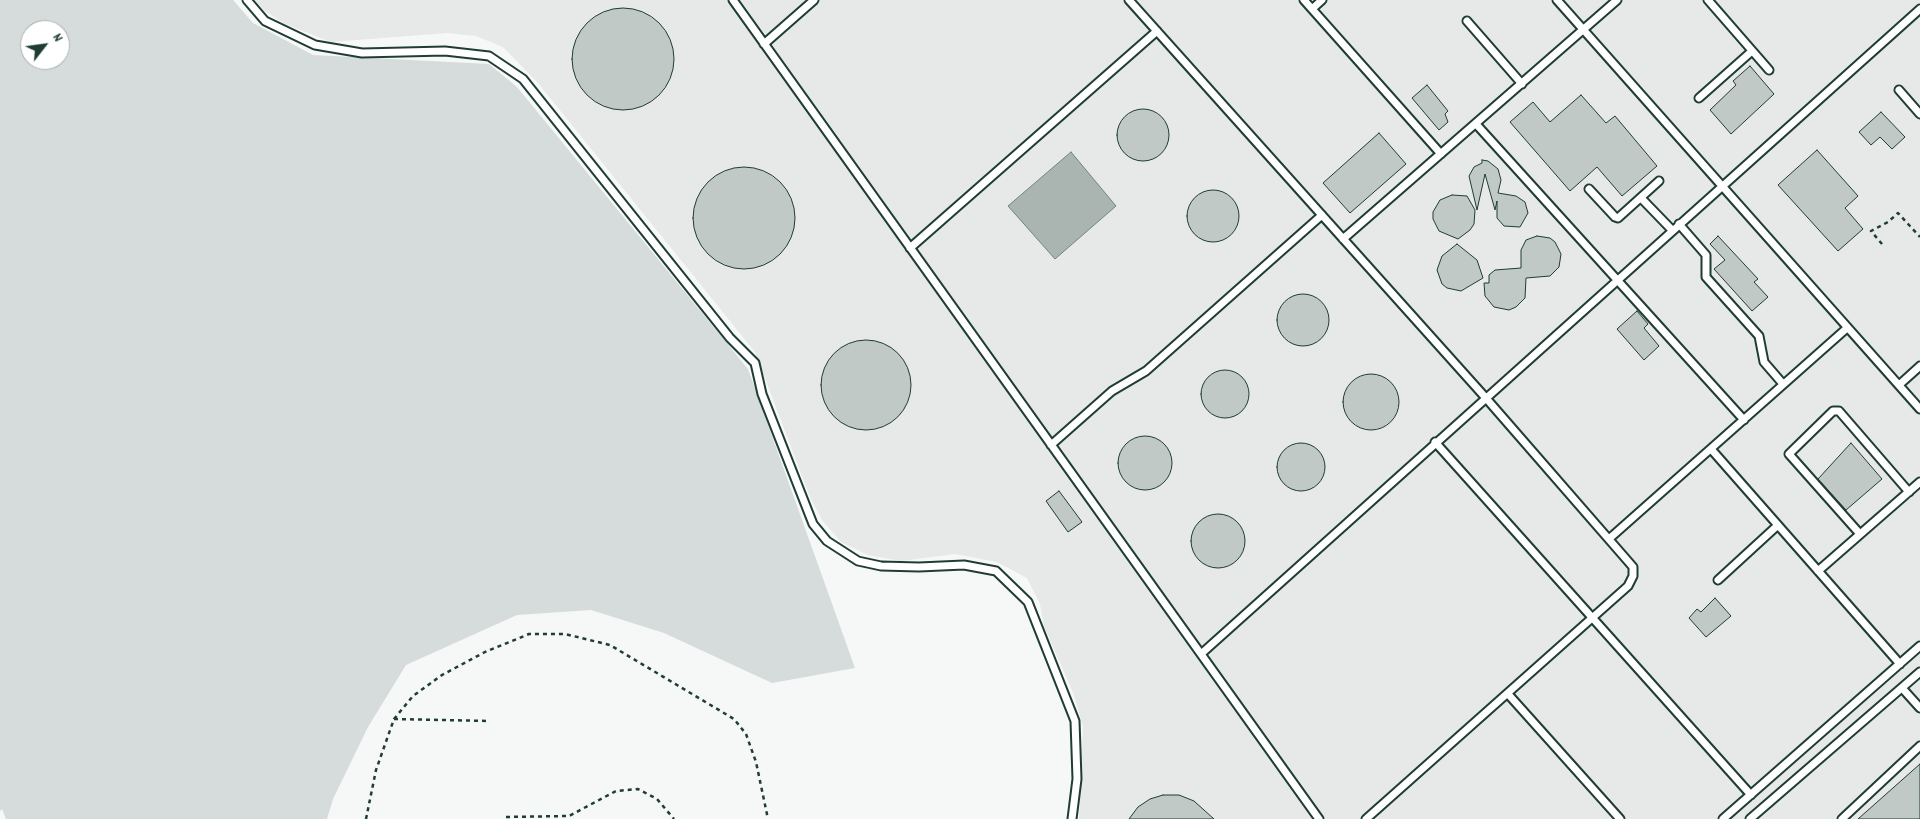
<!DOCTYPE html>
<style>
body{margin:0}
#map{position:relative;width:1920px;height:819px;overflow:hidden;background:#f6f7f7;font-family:Dekko,sans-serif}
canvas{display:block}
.north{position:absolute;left:20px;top:20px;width:50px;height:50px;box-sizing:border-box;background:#fff;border:1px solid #a5b1ae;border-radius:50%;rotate:60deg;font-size:14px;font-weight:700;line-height:20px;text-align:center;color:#1f3d34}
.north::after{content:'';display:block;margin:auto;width:18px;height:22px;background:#1f3d34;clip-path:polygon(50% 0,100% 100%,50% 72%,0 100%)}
</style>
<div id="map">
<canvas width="1920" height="819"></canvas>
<div class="north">N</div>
</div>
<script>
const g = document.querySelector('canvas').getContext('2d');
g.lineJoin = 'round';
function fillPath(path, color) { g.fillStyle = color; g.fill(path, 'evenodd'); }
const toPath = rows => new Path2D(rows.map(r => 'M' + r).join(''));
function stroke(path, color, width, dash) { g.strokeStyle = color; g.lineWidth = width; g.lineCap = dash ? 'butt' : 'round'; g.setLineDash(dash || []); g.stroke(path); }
fillPath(toPath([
 [254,0,1920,0,1920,819,1079,819,1083,727,1074,695,1044,626,1040,604,1027,578,997,562,955,554,901,561,868,555,841,542,822,520,810,497,755,352,538,83,503,47,476,36,447,33,331,42,285,24,265,11]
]), '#e6e9e8');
fillPath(toPath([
 [0,0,233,0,253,23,313,55,489,64,517,87,748,369,855,668,772,683,664,633,591,610,517,615,406,665,368,727,333,799,327,819,6,819,2,809,0,811],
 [30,30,60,30,60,60,30,60]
]), '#d6dcdb');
const water = toPath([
 [1071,152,1116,206,1055,259,1008,206,1071,152]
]);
fillPath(water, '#aab5b1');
stroke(water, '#72857f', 1);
const building = toPath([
 '572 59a51 51 0 1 1 102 0a51 51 0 1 1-102 0Z',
 [1750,66,1774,94,1731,134,1710,110,1736,85,1733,81,1750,66],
 [1427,85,1448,111,1445,114,1448,122,1439,130,1412,98,1427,85],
 [1581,95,1606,123,1615,116,1657,166,1622,196,1597,167,1570,191,1510,122,1533,102,1550,122,1581,95],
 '1117 135a26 26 0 1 1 52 0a26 26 0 1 1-52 0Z',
 [1881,112,1905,137,1892,149,1880,137,1871,145,1859,132,1881,112],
 [1379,133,1406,164,1350,213,1323,183,1379,133],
 [1817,150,1858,196,1845,208,1863,229,1838,251,1778,185,1817,150],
 [1482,160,1488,161,1498,169,1501,180,1498,193,1516,196,1525,202,1528,213,1520,227,1504,226,1497,218,1497,201,1495,210,1485,174,1477,210,1469,176,1474,167,1482,163,1482,160],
 '693 218a51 51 0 1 1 102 0a51 51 0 1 1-102 0Z',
 '1187 216a26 26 0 1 1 52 0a26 26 0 1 1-52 0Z',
 [1452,195,1467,196,1475,210,1474,224,1470,230,1458,239,1439,231,1433,219,1433,212,1440,200,1452,195],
 [1537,236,1550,238,1555,242,1561,254,1559,267,1550,276,1526,278,1525,298,1516,307,1509,310,1494,307,1485,296,1484,283,1489,283,1489,275,1495,270,1521,268,1521,250,1526,240,1537,236],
 [1718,236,1758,279,1754,282,1768,297,1752,311,1714,269,1725,260,1710,244,1718,236],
 [1457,244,1477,260,1483,278,1461,291,1447,288,1442,284,1437,270,1442,256,1457,244],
 '1277 320a26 26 0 1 1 52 0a26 26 0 1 1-52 0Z',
 [1637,311,1648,324,1644,328,1659,346,1644,360,1617,329,1637,311],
 '821 385a45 45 0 1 1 90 0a45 45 0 1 1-90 0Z',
 '1201 394a24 24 0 1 1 48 0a24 24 0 1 1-48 0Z',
 '1343 402a28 28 0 1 1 56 0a28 28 0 1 1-56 0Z',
 '1118 463a27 27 0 1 1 54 0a27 27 0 1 1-54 0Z',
 '1277 467a24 24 0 1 1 48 0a24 24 0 1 1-48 0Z',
 [1851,443,1882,479,1846,510,1818,479,1851,443],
 [1059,491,1082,522,1068,532,1046,501,1059,491],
 '1191 541a27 27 0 1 1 54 0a27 27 0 1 1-54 0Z',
 [1715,598,1731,616,1706,637,1689,618,1697,609,1701,612,1715,598],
 [1920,764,1920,819,1858,819,1920,764],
 [1163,795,1179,795,1194,801,1214,819,1129,819,1138,807,1150,799,1163,795]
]);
fillPath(building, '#c0c9c6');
stroke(building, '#1f3d34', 1);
const service = toPath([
 [247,0,265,21,315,45,362,53,445,51,489,56,523,79,730,338,755,363,762,394,813,524,827,541,858,561,881,566,919,567,964,565,996,571,1028,602,1075,721,1077,779,1072,819],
 [733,0,1319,819],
 [1129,0,1485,397,1633,567,1633,576,1628,586,1366,819],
 [1304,0,1441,154],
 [1557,0,1920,409],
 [1708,0,1769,70],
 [1312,9,1322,0],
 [1467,21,1522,84],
 [764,44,814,0],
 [1899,90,1920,114],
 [1699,98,1752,51],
 [1476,124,1744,420],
 [1589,189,1615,217,1618,218,1659,181],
 [1641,198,1672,230],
 [1679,224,1706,255,1706,277,1759,336,1764,362,1783,384],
 [1343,239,1617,0],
 [910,248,1157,31],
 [1899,385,1920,366],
 [1435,442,1751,795],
 [1051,445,1112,391,1146,371,1322,215],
 [1711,449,1900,664],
 [1860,534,1789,454,1833,411,1839,411,1909,492],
 [1610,538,1847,328],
 [1818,571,1920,482],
 [1718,580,1778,525],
 [1201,654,1920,9],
 [1902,688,1920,708],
 [1508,694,1620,819],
 [1723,819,1920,646],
 [1750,819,1920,672],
 [1842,819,1920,746]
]);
stroke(service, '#1f3d34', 11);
stroke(toPath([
 [1882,244,1871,231,1888,222,1898,213,1920,237],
 [394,719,490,721],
 [506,817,569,816,616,791,638,789,657,799,674,819],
 [366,819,376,770,394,719,413,696,442,675,485,652,529,634,565,634,610,645,734,719,746,734,756,762,768,819]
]), '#1f3d34', 2.5, [4, 4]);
stroke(service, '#fff', 7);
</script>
